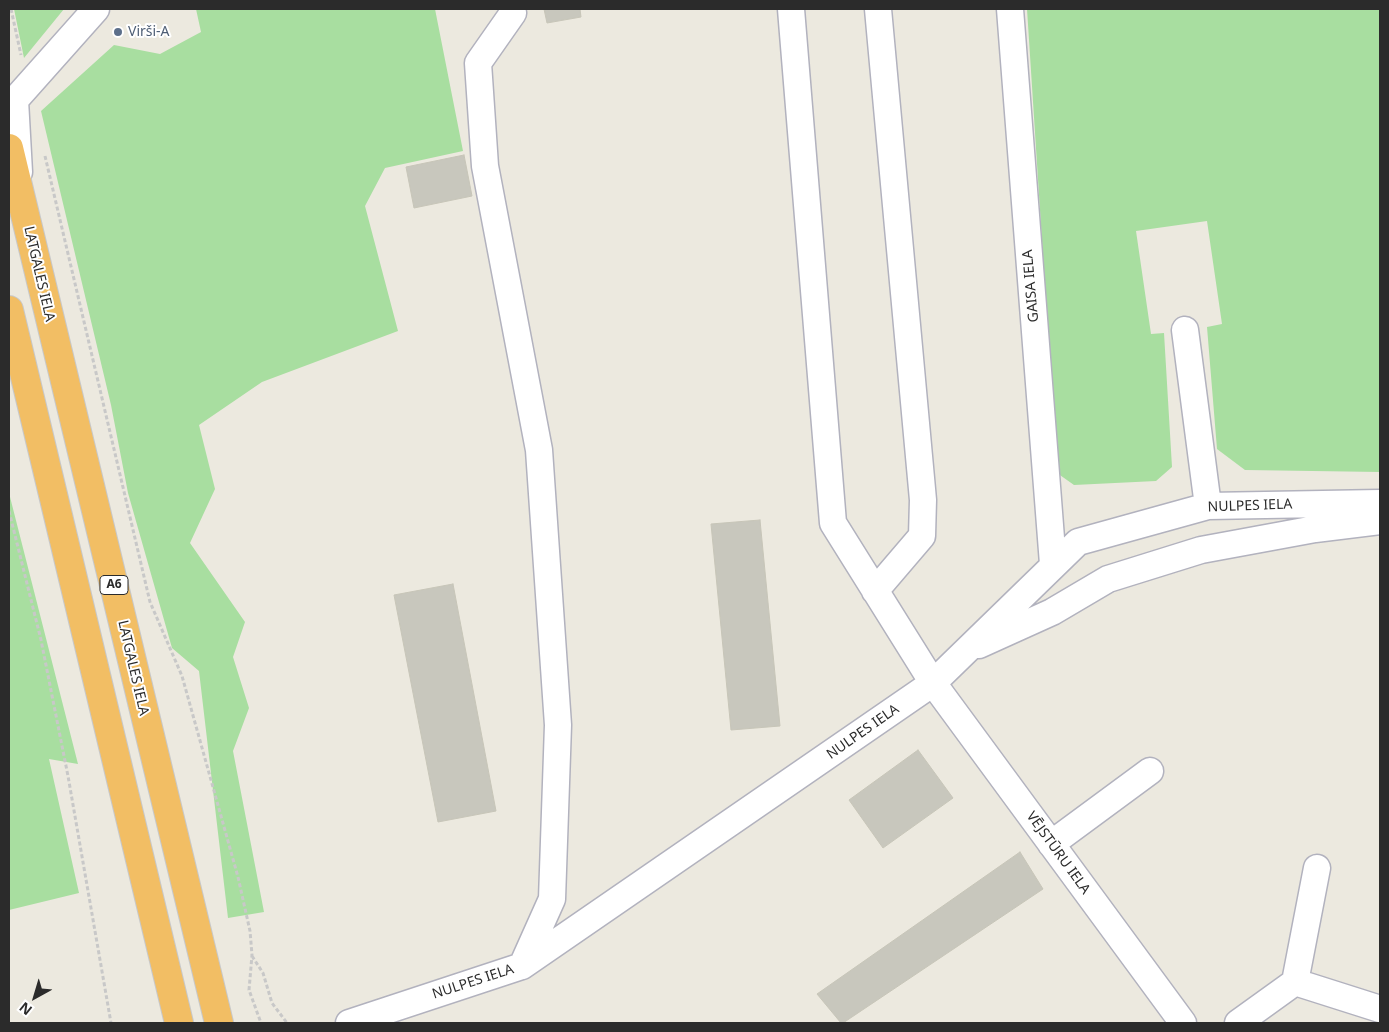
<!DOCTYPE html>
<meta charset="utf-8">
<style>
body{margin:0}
#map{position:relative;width:1389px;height:1032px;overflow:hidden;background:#ece9df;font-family:"Noto Sans",sans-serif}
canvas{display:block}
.frame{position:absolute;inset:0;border:10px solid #2b2b2b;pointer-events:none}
.north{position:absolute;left:10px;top:972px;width:50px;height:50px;-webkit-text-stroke:4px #fff;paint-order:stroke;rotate:219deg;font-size:14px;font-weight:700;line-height:20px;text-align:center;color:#2b2b2b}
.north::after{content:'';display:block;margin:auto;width:18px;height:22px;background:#2b2b2b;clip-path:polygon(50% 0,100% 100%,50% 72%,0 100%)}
</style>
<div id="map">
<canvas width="1389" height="1032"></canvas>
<div class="frame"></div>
<div class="north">N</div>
</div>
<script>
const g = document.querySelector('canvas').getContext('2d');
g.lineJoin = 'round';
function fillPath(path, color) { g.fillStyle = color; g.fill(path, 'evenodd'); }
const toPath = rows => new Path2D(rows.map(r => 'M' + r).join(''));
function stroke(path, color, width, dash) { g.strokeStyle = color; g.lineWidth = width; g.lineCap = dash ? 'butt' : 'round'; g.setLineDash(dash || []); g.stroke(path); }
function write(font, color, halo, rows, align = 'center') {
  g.font = font + ' "Noto Sans",sans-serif'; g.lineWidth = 4; g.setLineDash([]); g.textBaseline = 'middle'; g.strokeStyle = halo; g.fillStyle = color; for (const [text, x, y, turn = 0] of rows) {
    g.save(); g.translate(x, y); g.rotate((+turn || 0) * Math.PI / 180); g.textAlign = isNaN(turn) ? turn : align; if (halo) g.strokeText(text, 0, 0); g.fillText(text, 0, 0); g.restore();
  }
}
fillPath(toPath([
 [14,9,64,9,24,58],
 [196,9,435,9,463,151,385,168,365,206,398,331,262,382,199,425,215,489,190,543,245,622,233,657,249,708,233,751,264,912,228,918,199,671,172,648,128,493,111,405,41,111,114,45,160,54,201,32],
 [1027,9,1380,9,1380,472,1245,470,1217,449,1207,327,1222,324,1207,221,1136,231,1151,334,1164,333,1172,467,1156,481,1074,485,1057,473],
 [9,493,78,764,49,759,79,893,9,910]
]), '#a8dea0');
const building = toPath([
 [544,9,580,9,581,17,547,23,544,9],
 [464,155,472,196,414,208,406,167,464,155],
 [760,520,780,726,731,730,711,524,760,520],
 [453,584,496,811,438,822,394,595,453,584],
 [918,750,953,798,883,848,849,800,918,750],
 [1020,852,1043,889,843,1023,841,1023,817,994,1020,852]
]);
fillPath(building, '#c8c7bd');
stroke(building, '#c7c5b8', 1);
const minor = toPath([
 [512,9,513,13,478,63,485,166,539,450,558,725,552,899,522,966],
 [791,9,833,523,933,683,1183,1023],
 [1010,9,1053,564],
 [19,172,15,100,96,9],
 [1185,330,1208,506],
 [875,591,922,536,923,500,878,9],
 [979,645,1052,612,1108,579,1201,550,1315,529,1380,521],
 [1051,844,1150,771],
 [1295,982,1317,868],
 [349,1023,522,966,933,683,1078,542,1208,506,1380,503],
 [1238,1023,1295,982,1380,1009]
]);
const highway = toPath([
 [9,148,219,1023],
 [9,310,179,1023]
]);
stroke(minor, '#b2b2be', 29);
stroke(highway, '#c8c8c8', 30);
stroke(toPath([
 [11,9,21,55],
 [45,156,150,602,182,676,238,877,250,931,252,955,249,990,261,1023],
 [9,511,41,640,68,776,111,1023],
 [252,956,263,973,272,1003,287,1023]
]), '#c8c8c8', 3, [4, 2.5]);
stroke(minor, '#fff', 26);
stroke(highway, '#f2be64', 28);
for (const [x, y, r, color] of [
 [118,32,5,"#5c6f8a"]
]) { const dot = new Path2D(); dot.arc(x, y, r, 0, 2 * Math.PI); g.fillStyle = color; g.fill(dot); stroke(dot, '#fff', 2); }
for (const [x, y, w] of [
 [114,585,28]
]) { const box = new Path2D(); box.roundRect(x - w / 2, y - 9.5, w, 19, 4); g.fillStyle = '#fff'; g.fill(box); stroke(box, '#2b2b2b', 1); }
write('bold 12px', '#2b2b2b', null, [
 ["A6",114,585]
]);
write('14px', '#4e5e75', '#fff', [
 ["Virši-A",128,32]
], 'left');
write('14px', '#2b2b2b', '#fff', [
 ["LATGALES IELA",39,274,77],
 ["GAISA IELA",1031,286,-95],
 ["NULPES IELA",1250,506,-2],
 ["LATGALES IELA",133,668,77],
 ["NULPES IELA",863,732,-35],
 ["VĒJSTŪRU IELA",1058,853,54],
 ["NULPES IELA",473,982,-18]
]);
</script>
